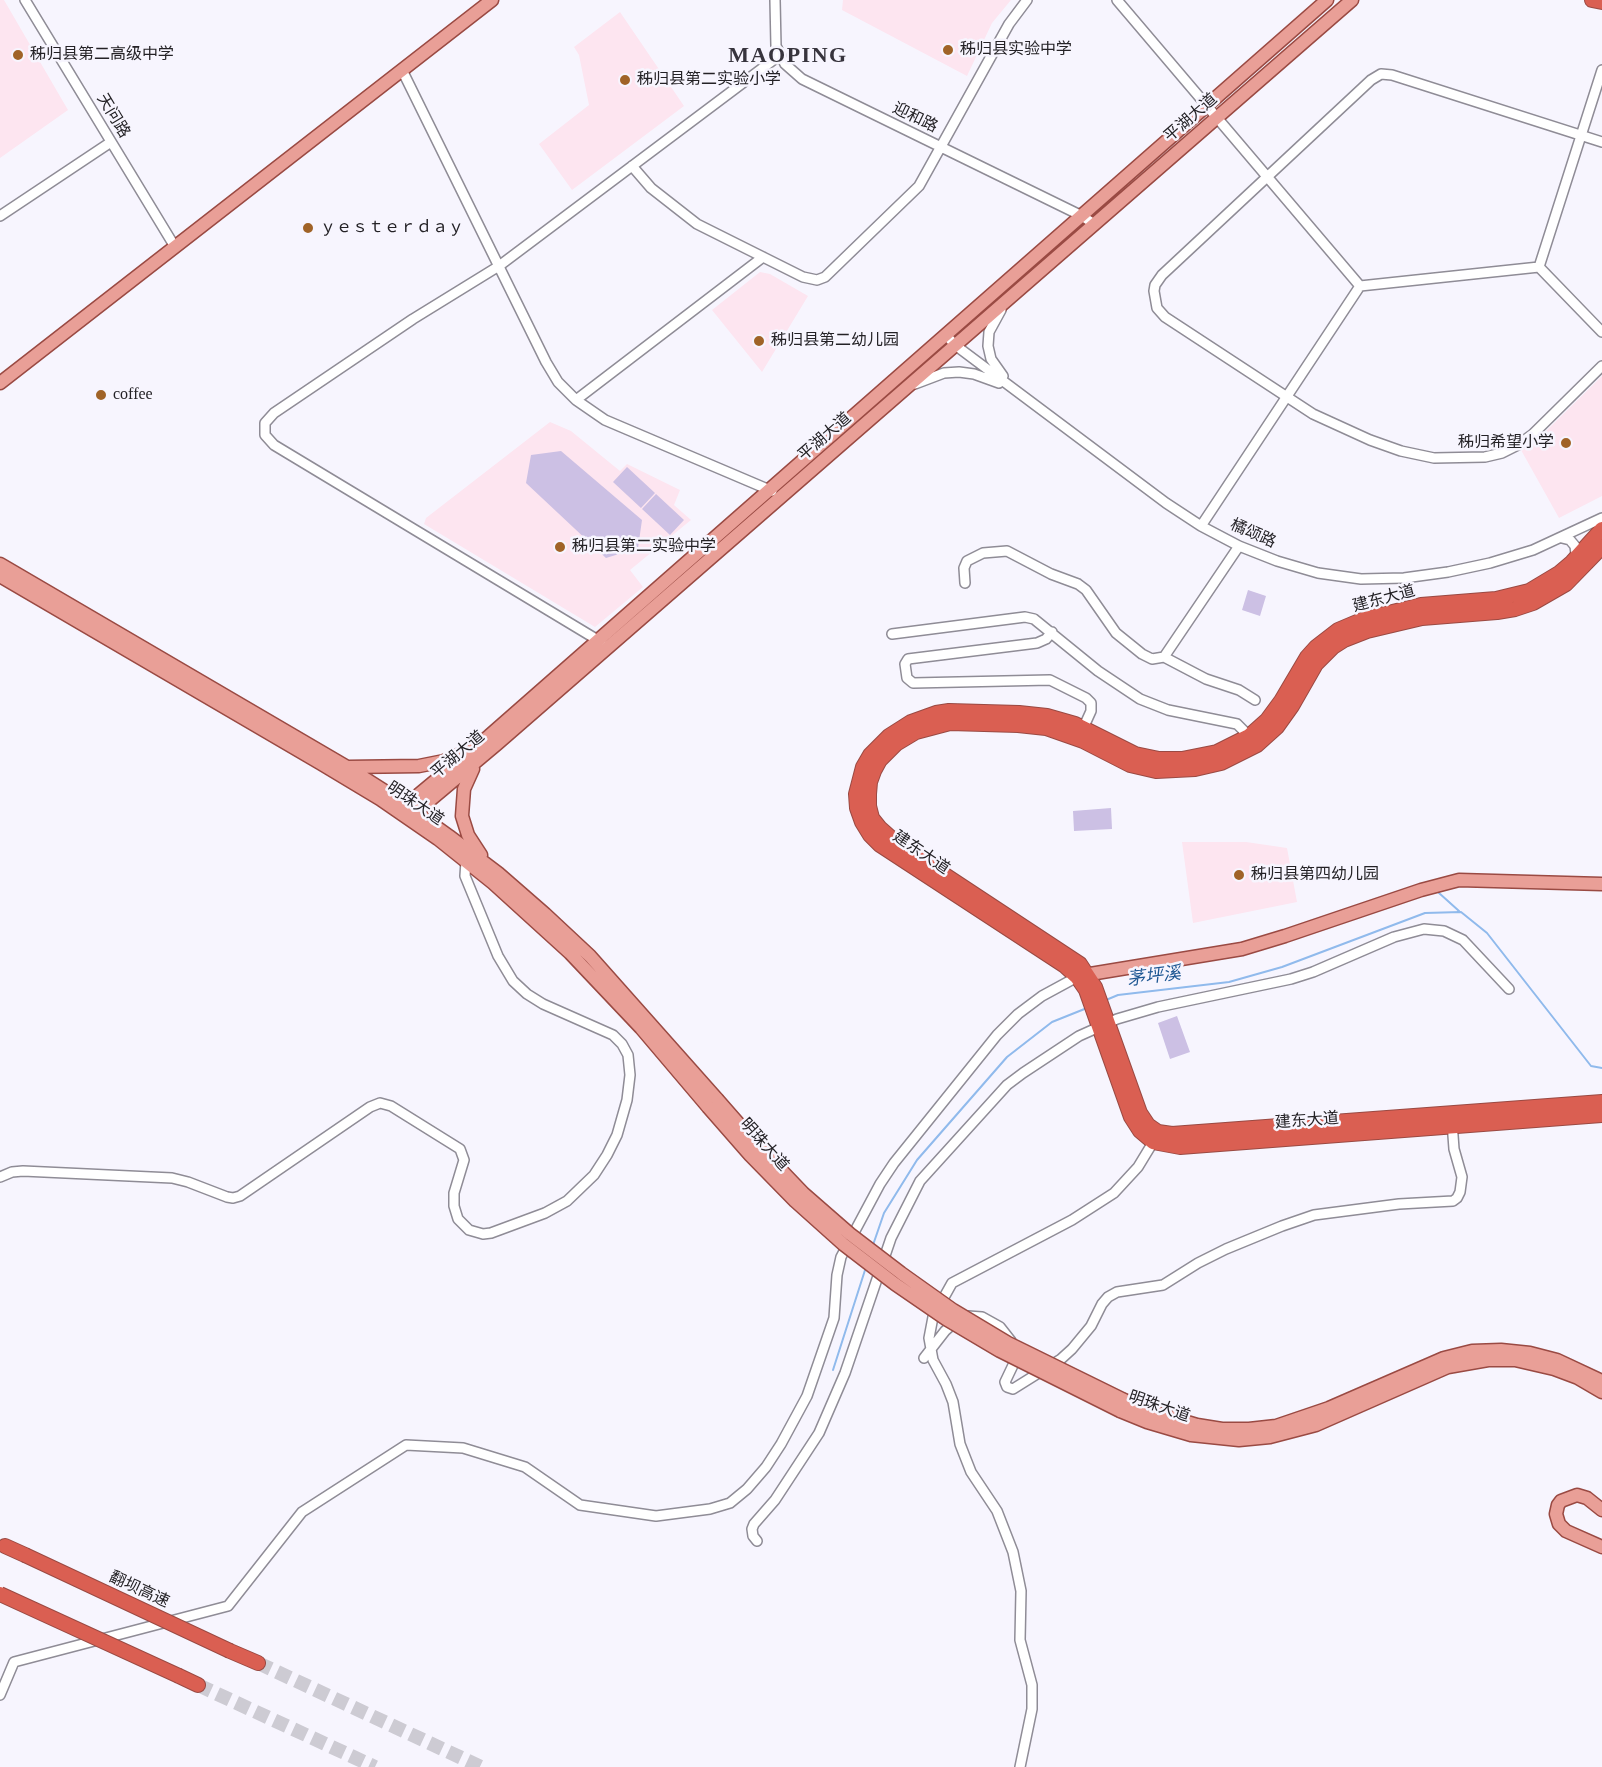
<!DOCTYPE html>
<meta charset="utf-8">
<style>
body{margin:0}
canvas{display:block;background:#f7f5fe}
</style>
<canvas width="1602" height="1767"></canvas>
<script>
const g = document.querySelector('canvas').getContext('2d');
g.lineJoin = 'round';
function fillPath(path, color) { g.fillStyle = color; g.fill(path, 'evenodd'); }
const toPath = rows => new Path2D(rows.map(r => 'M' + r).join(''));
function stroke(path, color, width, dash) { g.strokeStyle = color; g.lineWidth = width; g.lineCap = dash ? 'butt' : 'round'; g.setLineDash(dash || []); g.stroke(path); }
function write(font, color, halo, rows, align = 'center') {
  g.font = font + ' "Times New Roman","Noto Sans SC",serif'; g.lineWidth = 5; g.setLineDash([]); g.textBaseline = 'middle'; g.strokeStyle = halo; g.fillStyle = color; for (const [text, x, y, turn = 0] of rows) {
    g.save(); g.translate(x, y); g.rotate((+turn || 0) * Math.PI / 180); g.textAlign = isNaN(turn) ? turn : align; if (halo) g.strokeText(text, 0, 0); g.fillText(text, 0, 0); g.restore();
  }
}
fillPath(toPath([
 [0,0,4,0,68,110,0,158],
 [843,0,1011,0,992,23,967,76,842,10],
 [620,12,684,106,572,190,539,144,589,105,579,55,574,47],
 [760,272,770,274,808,296,762,372,712,310],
 [1602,376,1602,496,1559,518,1521,450,1540,437],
 [550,422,571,431,620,471,627,464,680,490,674,505,691,520,630,570,643,587,595,627,424,524,426,518],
 [1182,842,1246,842,1287,848,1297,902,1193,923]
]), '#fde5f0');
fillPath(toPath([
 [561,451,642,520,638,548,606,558,526,483,531,455],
 [627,467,655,493,641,508,613,482],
 [656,494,684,520,670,535,642,509],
 [1248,590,1266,596,1260,616,1242,610],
 [1111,808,1112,829,1074,831,1073,811],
 [1177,1016,1190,1052,1170,1059,1158,1023]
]), '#ccc0e4');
stroke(toPath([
 [1439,893,1459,911],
 [1106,1000,1118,995,1229,982,1282,967,1425,913,1461,912,1487,933,1591,1066,1602,1068],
 [873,1245,884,1213,917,1160,1007,1057,1052,1022,1087,1008],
 [833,1370,866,1267]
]), '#90baec', 2);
stroke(toPath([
 [258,1663,481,1767],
 [198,1685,375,1767]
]), '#cdcbd3', 14, [14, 7]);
const minor = toPath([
 [25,0,175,247],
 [775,0,776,46,785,64,802,79,1082,216,1094,224],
 [1117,0,1360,286,1539,267,1602,332],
 [402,70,546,362,558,382,576,400,605,420,772,491],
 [1602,142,1392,75,1381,74,1371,80,1162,275,1155,285,1154,291,1157,308,1165,317,1313,414,1370,440,1401,451,1434,458,1485,457,1502,453,1518,445,1533,434,1602,366],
 [632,166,651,188,697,224,803,277,817,280,825,277,919,186,1009,24,1027,0],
 [0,216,111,142],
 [1539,267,1602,70],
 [1001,310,989,332,988,346,991,359,1003,376],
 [946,335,955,345,1166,503,1201,526,1239,546,1277,561,1318,573,1361,579,1404,578,1448,572,1490,563,1533,550,1602,518],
 [915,384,944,373,959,372,974,374,999,383],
 [576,400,763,257],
 [1201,526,1360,286],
 [1562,538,1570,540,1575,546,1576,554,1574,559],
 [965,583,964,568,967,561,983,553,1007,551,1051,574,1078,584,1086,590,1116,633,1142,654,1152,659,1164,657,1206,679,1239,690,1255,700],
 [1052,632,1046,639,1037,643,908,659,905,664,907,678,913,683,1050,680,1086,698,1091,703,1091,711,1081,733],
 [892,634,1025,617,1034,619,1098,671,1140,699,1168,710,1237,724,1251,738],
 [601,642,274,445,265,435,265,423,274,413,413,319,499,266,780,55],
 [1164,657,1239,546],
 [0,1177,12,1172,23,1171,172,1178,188,1182,227,1197,233,1198,240,1196,370,1107,380,1103,391,1106,460,1149,464,1160,454,1193,454,1206,458,1219,469,1230,483,1234,491,1233,545,1213,567,1201,594,1175,607,1155,617,1135,627,1100,630,1075,628,1055,622,1044,613,1035,543,1004,527,994,513,981,498,956,465,876,466,861],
 [924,1358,945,1331,956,1321,968,1316,982,1317,1000,1327,1011,1341,1015,1354,1015,1361,1005,1382,1007,1387,1013,1389,1061,1359,1072,1349,1091,1326,1102,1304,1108,1297,1117,1292,1163,1285,1198,1263,1226,1249,1282,1226,1314,1215,1399,1204,1453,1201,1457,1198,1460,1192,1462,1177,1454,1149,1452,1122],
 [757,1541,753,1536,752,1529,754,1524,775,1500,819,1433,845,1373,891,1238,920,1181,1007,1085,1023,1073,1079,1036,1117,1019,1158,1007,1291,979,1313,972,1394,937,1424,929,1444,931,1463,940,1509,989],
 [0,1695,14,1662,228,1606,302,1512,406,1445,463,1448,525,1467,580,1505,656,1516,710,1509,730,1503,747,1489,766,1467,781,1444,807,1396,834,1318,837,1275,841,1257,880,1184,894,1163,997,1035,1018,1014,1042,996,1077,977],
 [1020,1767,1032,1709,1032,1685,1020,1640,1021,1591,1013,1552,997,1511,971,1472,960,1444,953,1402,946,1384,933,1360,929,1338,933,1317,952,1283,1072,1220,1114,1193,1138,1167,1155,1139]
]);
const major = toPath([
 [1327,0,489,736,406,805,404,815,416,812,497,744,1352,0],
 [0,383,492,0],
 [0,564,347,767,399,800,449,836,498,873,545,914,590,956,717,1099],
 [0,576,320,763,380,799,438,839,493,883,570,953,641,1028,708,1107],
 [348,767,419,766,444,761,463,753],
 [473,769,464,789,462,816,468,835,481,855],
 [1078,976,1242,949,1285,936,1421,890,1459,880,1602,884],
 [1124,1400,1147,1410,1197,1425,1222,1429,1249,1429,1276,1426,1329,1408,1444,1358,1472,1351,1501,1350,1530,1353,1557,1360,1602,1381],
 [1120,1411,1147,1422,1191,1435,1239,1440,1270,1437,1316,1425,1448,1367,1488,1360,1515,1360,1554,1369,1578,1378,1602,1392],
 [1602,1510,1587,1498,1577,1495,1561,1501,1558,1505,1556,1514,1559,1524,1566,1531,1602,1547]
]);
const highway = toPath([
 [1592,0,1602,2],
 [1602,529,1572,562,1559,573,1529,591,1496,599,1421,605,1364,619,1338,630,1316,647,1307,657,1281,701,1267,720,1249,736,1217,752,1182,759,1159,759,1135,754,1075,724,1047,716,1019,713,949,711,936,713,911,722,889,736,870,755,863,767,856,794,857,808,862,822,870,835,880,845,1065,966,1077,977,1086,990,1131,1117,1140,1131,1153,1142,1180,1147,1602,1115],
 [1602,547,1566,584,1533,603,1515,609,1497,612,1422,618,1367,631,1344,640,1333,647,1316,664,1292,706,1277,727,1257,745,1221,763,1195,769,1156,771,1130,765,1083,741,1046,728,1018,725,950,723,916,732,896,744,880,760,874,771,870,782,869,794,869,806,872,818,880,828,898,844,1080,964,1095,987,1140,1113,1148,1125,1158,1132,1172,1134,1602,1102],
 [5,1546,25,1555],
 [230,1651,258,1663],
 [179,1676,198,1685]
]);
stroke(minor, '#8f8c96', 12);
stroke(major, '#9a4a43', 15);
stroke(highway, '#9a4a43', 16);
stroke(minor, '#fff', 9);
stroke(major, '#e99f97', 12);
stroke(highway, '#da5f52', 14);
const majorBridge = toPath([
 [717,1099,759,1147,803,1193,850,1234,901,1273,953,1310,1008,1343,1124,1400],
 [708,1107,750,1155,795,1201,843,1244,895,1284,946,1319,1000,1351,1120,1411]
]);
const highwayBridge = toPath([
 [25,1555,230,1651],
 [0,1594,179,1676]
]);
stroke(majorBridge, '#9a4a43', 15, []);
stroke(highwayBridge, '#9a4a43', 16, []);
stroke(majorBridge, '#e99f97', 12);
stroke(highwayBridge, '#da5f52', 14);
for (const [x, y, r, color] of [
 [948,50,6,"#a06327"],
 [18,55,6,"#a06327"],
 [625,80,6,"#a06327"],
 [308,228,6,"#a06327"],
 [759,341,6,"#a06327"],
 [101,395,6,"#a06327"],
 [1566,443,6,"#a06327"],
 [560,547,6,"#a06327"],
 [1239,875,6,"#a06327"]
]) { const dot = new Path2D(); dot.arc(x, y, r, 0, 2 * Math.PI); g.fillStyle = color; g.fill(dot); stroke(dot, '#f7f5fe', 2); }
write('16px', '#242226', '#f7f5fe', [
 ["秭归县实验中学",960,50],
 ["秭归县第二高级中学",30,55],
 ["秭归县第二实验小学",637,80],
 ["ｙｅｓｔｅｒｄａｙ",320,228],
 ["秭归县第二幼儿园",771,341],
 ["coffee",113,395],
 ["秭归希望小学",1554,443,"right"],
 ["秭归县第二实验中学",572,547],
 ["秭归县第四幼儿园",1251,875]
], 'left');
write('16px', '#242226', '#f7f5fe', [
 ["天问路",113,116,59],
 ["迎和路",915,118,26],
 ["平湖大道",1191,118,-41],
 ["平湖大道",825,437,-41],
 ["橘颂路",1253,534,24],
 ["建东大道",1384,599,-15],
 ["平湖大道",458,755,-40],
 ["明珠大道",415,804,34],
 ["建东大道",921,853,34],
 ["建东大道",1307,1121,-4],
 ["明珠大道",764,1145,48],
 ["明珠大道",1159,1407,19],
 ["翻坝高速",139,1590,25]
]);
write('italic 18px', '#1e5793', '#f7f5fe', [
 ["茅坪溪",1154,977,-7]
]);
g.letterSpacing = '1.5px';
write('bold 22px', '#37343d', '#f7f5fe', [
 ["MAOPING",788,56]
]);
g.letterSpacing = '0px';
</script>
